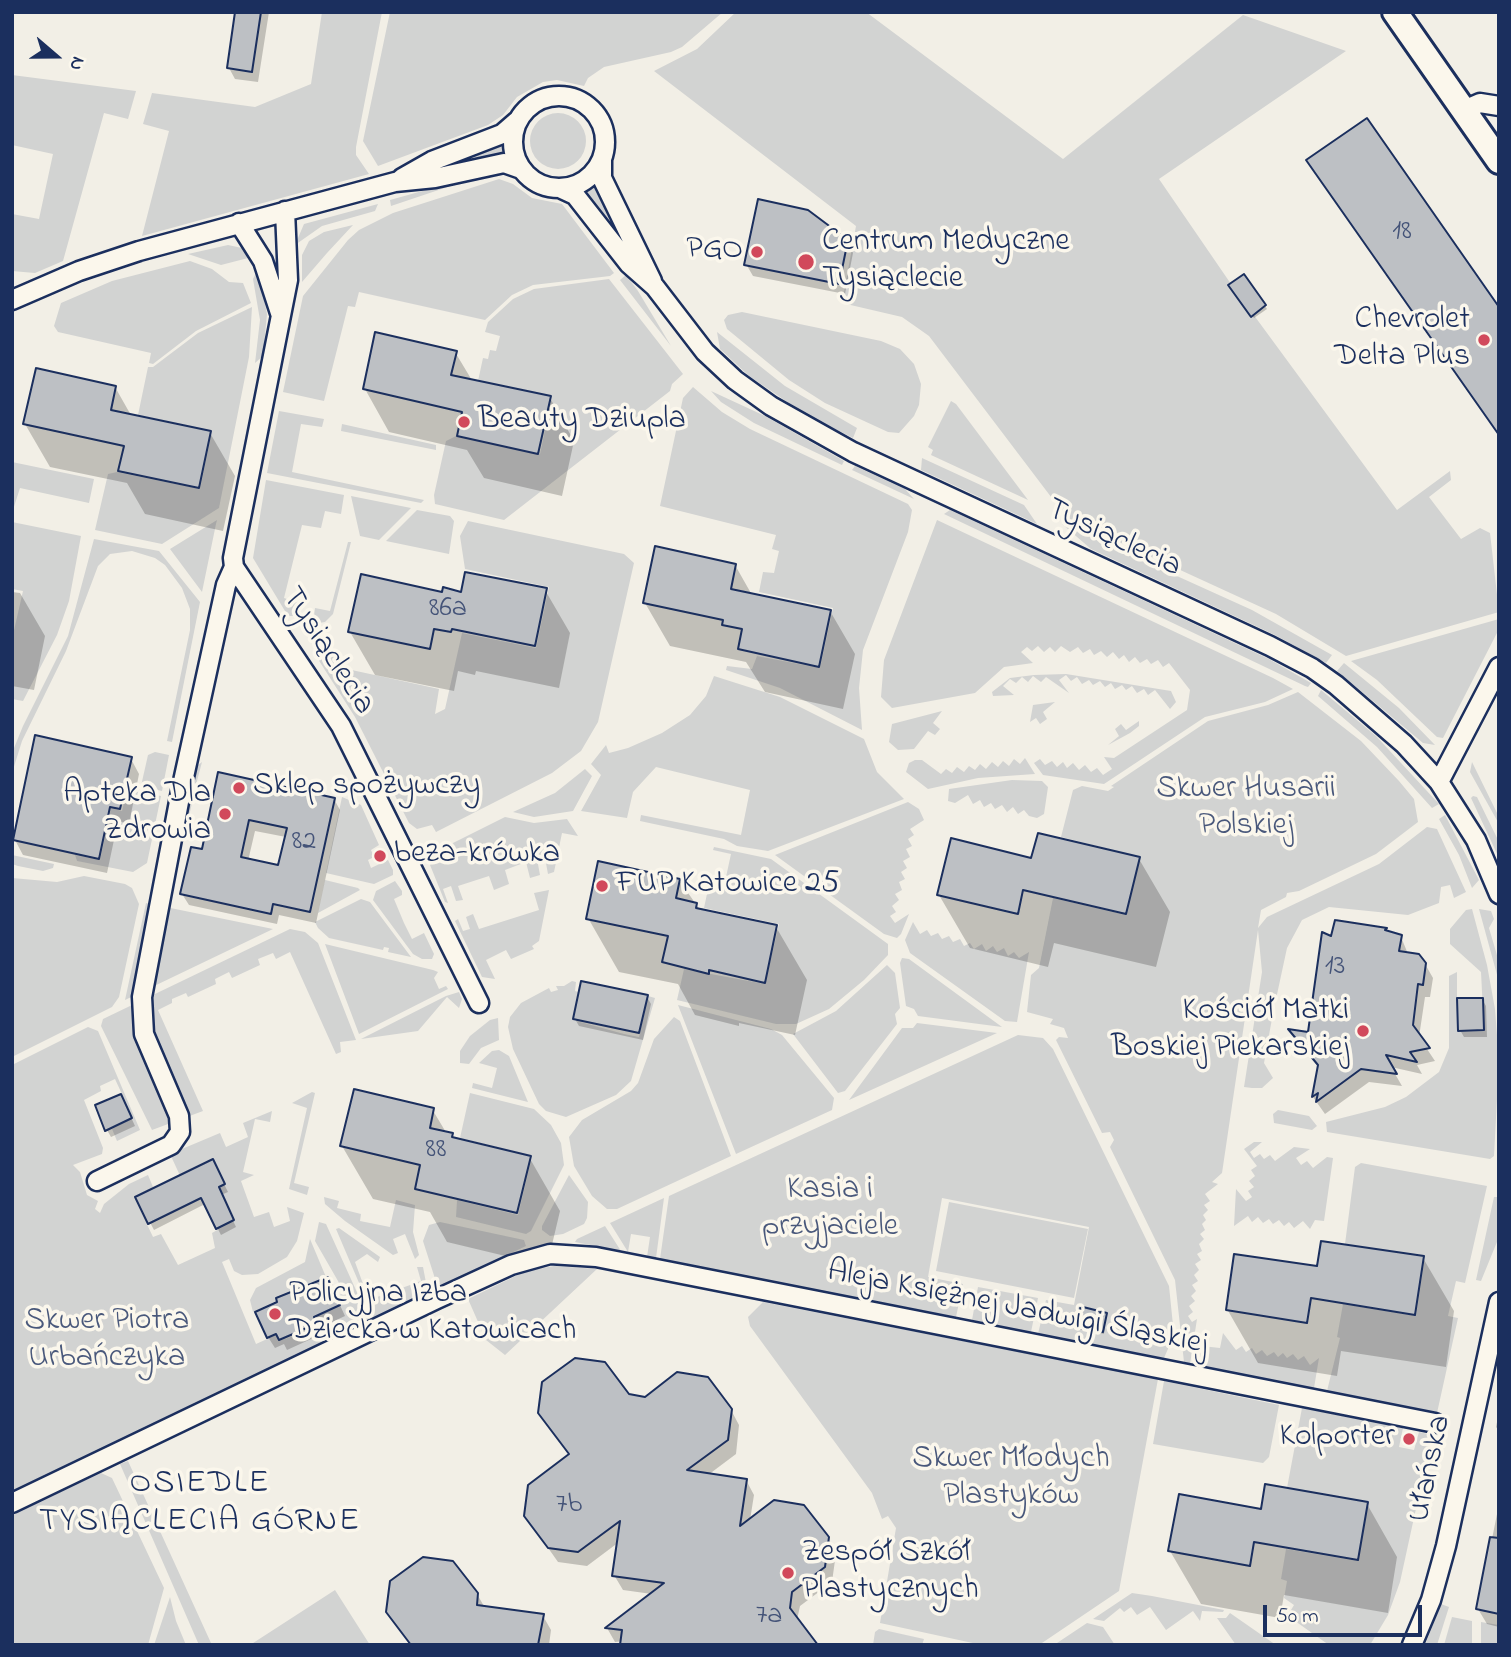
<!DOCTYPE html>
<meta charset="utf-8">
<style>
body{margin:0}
#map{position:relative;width:1511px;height:1657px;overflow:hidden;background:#f2efe6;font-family:"Indie Flower",sans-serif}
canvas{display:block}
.frame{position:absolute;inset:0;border:14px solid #1b2f5e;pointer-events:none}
.north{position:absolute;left:21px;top:21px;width:70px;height:70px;-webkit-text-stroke:5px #fbf7ec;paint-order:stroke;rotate:110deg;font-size:19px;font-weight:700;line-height:28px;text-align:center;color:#1b2f5e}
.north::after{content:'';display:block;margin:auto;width:24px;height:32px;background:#1b2f5e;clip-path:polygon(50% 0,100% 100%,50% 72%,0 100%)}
.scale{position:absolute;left:1263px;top:1605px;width:159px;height:32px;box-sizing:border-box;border:4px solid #1b2f5e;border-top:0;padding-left:9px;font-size:21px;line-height:24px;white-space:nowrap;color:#1b2f5e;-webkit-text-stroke:5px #fbf7ec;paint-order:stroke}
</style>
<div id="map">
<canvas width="1511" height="1657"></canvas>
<div class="frame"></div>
<div class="north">N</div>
<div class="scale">50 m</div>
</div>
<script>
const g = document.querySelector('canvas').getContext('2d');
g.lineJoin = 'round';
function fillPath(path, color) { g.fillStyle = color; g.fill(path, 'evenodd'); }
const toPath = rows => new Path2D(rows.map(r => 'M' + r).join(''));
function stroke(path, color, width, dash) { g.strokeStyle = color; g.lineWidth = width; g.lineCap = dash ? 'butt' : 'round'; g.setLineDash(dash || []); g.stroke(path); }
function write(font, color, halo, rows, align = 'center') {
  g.font = font + ' "Indie Flower",sans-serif'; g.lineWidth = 7; g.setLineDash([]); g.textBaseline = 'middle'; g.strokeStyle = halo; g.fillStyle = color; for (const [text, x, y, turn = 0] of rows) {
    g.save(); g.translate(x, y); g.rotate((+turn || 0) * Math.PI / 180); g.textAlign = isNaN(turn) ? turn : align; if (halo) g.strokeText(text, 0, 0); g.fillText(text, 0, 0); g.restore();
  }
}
fillPath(toPath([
 [322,12,382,12,356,147,356,155,369,174,142,236,169,131,143,124,152,93,255,107,311,84],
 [390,12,723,12,682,47,671,52,604,67,588,78,584,86,557,80,543,82,517,97,503,115,488,125,378,166,363,141],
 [736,12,866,12,1063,159,1243,15,1346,51,1159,179,1231,284,1397,510,1450,471,1451,480,1429,497,1461,539,1480,528,1490,533,1499,612,1346,656,1276,614,1067,518,929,336,902,317,842,303,856,226,654,71,697,49],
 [12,75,136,91,128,119,104,113,63,261,35,273,12,271,12,214,39,219,53,154,12,145],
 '530 141a28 28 0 1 1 56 0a28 28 0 1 1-56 0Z',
 [504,142,504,154,458,164,459,159],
 [498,170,391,206,390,200],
 [499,179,513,184,532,198,562,204,614,273,610,276,533,285,512,295,485,320,359,292,355,307,348,306,324,401,283,392,303,296,348,240,359,230,393,213],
 [594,184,616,221,613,226,584,190],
 [378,204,375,211,322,226,295,245,304,224],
 [353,225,327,253,302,282,302,255,309,241,324,232],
 [228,245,242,248,252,257,221,265,188,254],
 [190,261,212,269,229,282,243,283,251,303,196,331,153,364,149,363,151,353,58,332,54,326,61,303,112,281],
 [258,269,267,314,263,356,255,363,260,320,253,279],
 [626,275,638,291,671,346,620,280],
 [609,279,683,374,672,384,670,391,504,520,435,504,434,495,446,441,456,436,540,454,552,396,478,381,483,358,488,359,490,350,496,351,500,336,485,332,488,322,513,299,534,289],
 [252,307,249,357,219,508,162,544,95,530,108,474,117,472,200,489,212,431,138,415,148,367,153,367,198,333],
 [742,312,881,341,900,349,914,364,921,384,919,405,914,416,899,433,888,432,825,403,789,380,727,329,724,320,728,315],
 [717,332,785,386,857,428,853,438,805,414,749,376,720,349],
 [693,387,722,412,750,429,908,504,912,510,908,532,863,650,859,688,862,730,780,688,726,670,727,666,752,669,757,656,820,668,833,608,759,592,763,572,774,573,779,551,772,549,776,535,660,506,683,398],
 [711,391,765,416,844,461,842,465,754,423,721,402],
 [951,401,956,404,1028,500,931,455,933,450,928,447],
 [279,411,324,419,322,427,301,424,292,472,424,500,421,503,267,473],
 [342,424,436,445,436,450,341,431],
 [922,458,1024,505,1037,524,921,470],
 [12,462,94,479,89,503,20,488,12,513],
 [855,466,905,489,914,499,852,470],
 [266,480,344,495,341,514,325,511,321,528,302,525,284,598,299,603,293,616,288,616,253,558],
 [351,496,411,508,379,540,360,536],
 [417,510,450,516,454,521,449,554,386,541],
 [950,510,1269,659,1311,683,1308,687,1305,686,944,514],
 [217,520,216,524,202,592,170,549],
 [937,520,1273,678,1293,689,1265,702,1205,717,1104,784,1043,775,1034,763,1040,759,1045,765,1052,761,1057,767,1063,762,1067,768,1073,763,1079,770,1085,765,1091,772,1097,768,1103,775,1112,769,1104,757,1114,758,1187,710,1190,690,1169,663,1163,667,1158,660,1151,664,1147,659,1140,663,1135,657,1129,662,1124,655,1119,659,1113,652,1107,657,1101,651,1094,655,1090,649,1083,653,1078,647,1070,652,1061,646,1055,652,1050,647,1044,652,1038,646,1032,651,1027,647,1021,652,1033,663,1004,667,975,693,892,708,881,697,884,660],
 [468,521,624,554,634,563,598,722,581,751,552,773,436,832,432,825,417,829,409,823,355,717,316,656,327,645,347,669,439,689,435,714,445,709,462,633,536,648,549,587,465,569,460,536],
 [12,522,81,536,69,601,57,635,23,701,12,699,12,639,23,591,12,589],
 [1062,524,1252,610,1332,655,1326,663,1275,635,1091,549],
 [94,539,159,551,200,602,172,742,167,741,190,630,190,609,182,588,165,565,155,558,132,551,110,554,98,566,66,651,22,741,12,773,12,753,23,726,68,636],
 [348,542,351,542,333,614,325,622,313,624,315,608,330,611],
 [1499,619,1499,629,1443,738,1437,737,1377,680,1351,661],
 [1344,663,1399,708,1435,745,1423,743,1337,671],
 [1066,674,1171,691,1176,702,1170,709,1155,690,1148,695,1144,689,1137,693,1132,686,1126,690,1122,685,1115,689,1111,683,1105,687,1100,681,1093,685,1089,680,1082,684,1077,677,1071,681,1066,675,1059,680,1069,693,1046,677,1041,682,1033,676,1028,682,1022,677,1016,683,1010,679,1003,686,1014,695,993,696,992,692,1010,678,1034,675],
 [714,676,780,697,864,739,877,772,904,799,768,851,737,846,724,839,640,821,641,815,741,835,750,790,656,767,633,792,627,818,581,811,601,775,591,764,606,745,609,753,628,748,662,733,690,715,706,696],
 [1321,690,1376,736,1439,804,1432,808,1377,747,1318,696],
 [1298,692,1361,741,1399,781,1414,799,1418,822,1376,854,1299,891,1287,893,1286,897,1261,910,1258,928,1267,917,1379,864,1427,827,1437,829,1466,892,1454,898,1450,885,1441,887,1439,903,1408,915,1329,907,1302,920,1287,948,1273,1013,1264,1063,1273,1078,1262,1088,1252,1088,1244,1087,1262,972,1258,930,1222,1173,1212,1182,1218,1184,1205,1194,1210,1201,1204,1205,1208,1210,1203,1215,1206,1220,1202,1224,1205,1230,1200,1234,1204,1239,1199,1244,1202,1251,1197,1254,1201,1260,1195,1264,1199,1270,1194,1275,1198,1281,1192,1285,1196,1291,1191,1296,1195,1301,1189,1306,1193,1312,1188,1316,1192,1322,1197,1319,1190,1364,1184,1362,1175,1280,1110,1147,1114,1140,1110,1132,1102,1133,1056,1040,1059,1037,1068,1038,1064,1028,1050,1024,1053,1019,1027,1012,1031,975,1039,968,1053,898,1126,915,1140,857,1061,837,1073,790,1082,786,1108,791,1114,787,1111,786,1208,721,1268,705],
 [1055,702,1043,712,1047,719,1040,724,1036,718,1030,722,1033,705],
 [942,711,933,723,940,729,935,735,928,731,914,749,898,750,889,742,892,724],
 [1139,721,1139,726,1130,733,1108,745,1119,736,1115,729,1121,724,1126,730],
 [155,752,169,755,162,791,141,786,148,755],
 [1025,758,1035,774,978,778,928,789,906,772,909,763,915,760,922,760,941,774,946,769,952,773,957,767,964,772,969,766,975,770,980,764,986,769,992,762,998,767,1003,761,1009,766,1014,759,1020,764],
 [202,762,197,781,187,825,184,819,193,769],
 [1472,762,1499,817,1499,824,1470,772],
 [585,769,592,776,573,811,534,817,513,812,555,793],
 [1012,780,1042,781,1048,787,1044,814,1037,818,1029,816,1024,810,1018,814,1013,807,1007,812,1002,805,995,809,991,803,984,807,980,800,973,804,968,795,955,803,948,801,949,789],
 [127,790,161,796,147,863,133,872,77,861,75,855,100,860,111,808,122,811],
 [1473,796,1477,797,1499,842,1499,858,1471,798],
 [342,797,361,805,379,845,371,850,374,857,368,860,371,868,388,860,393,870,393,875,374,884,326,873],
 [908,802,919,809,924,820,910,829,914,835,908,839,912,846,906,849,910,857,903,861,907,868,901,872,905,879,899,882,902,890,895,894,899,900,892,906,896,912,890,916,895,923,909,914,901,934,897,938,884,934,775,855],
 [1445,815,1479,880,1472,888,1459,855,1439,819],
 [505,817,534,823,567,819,578,836,562,833,554,872,548,874,545,858,537,859,540,875,530,878,526,862,505,870,509,884,494,890,489,876,458,886,463,900,456,901,451,886,443,889,448,903,445,902,430,865,435,852],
 [714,847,771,859,888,944,888,955,864,980,829,1009,796,1024,776,1024,677,1000,684,969,765,984,779,924,704,908,711,875,726,877,731,854,713,850],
 [12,855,54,864,53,868,43,871,18,866,12,864],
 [84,876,125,884,132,888,139,904,119,997,112,1007,12,1057,12,878,57,882],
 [325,880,358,888,360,890,318,913],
 [395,881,402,891,402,895,394,899,404,923,412,939,424,933,434,954,432,959,422,959,413,954,373,900,376,891],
 [549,890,539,941,532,946,534,949,511,959,506,950,486,960,495,979,482,977,455,921,458,919,463,931,470,929,466,917,473,914,479,929,539,910,534,893],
 [361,899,370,902,411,957,388,952,389,948,384,947,383,950,329,938,318,928,315,922],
 [146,903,273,929,125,1000],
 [1472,909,1487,965,1495,1009,1499,1061,1494,1156,1490,1159,1327,1132,1326,1122,1385,1107,1406,1097,1439,1072,1449,1048,1449,976,1457,972,1457,1032,1484,1031,1481,972,1450,944,1450,929,1466,910],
 [1479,909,1491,911,1494,919,1489,928,1499,962,1499,982],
 [913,922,920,934,927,930,931,936,938,933,942,939,949,936,953,942,960,939,964,946,970,943,974,949,982,944,986,951,993,946,997,952,1004,948,1008,956,1014,952,1019,958,1029,952,1017,1022,1005,1021,910,953,905,940],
 [290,929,305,932,318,943,356,1040,340,1042,341,1052,336,1054,290,952,276,959,273,953,258,959,260,965,232,978,229,972,215,979,216,984,188,997,186,993,172,999,172,1003,158,1010,203,1111,152,1130,101,1026,103,1019],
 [325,944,433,970,438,972,434,978,439,989,446,986,448,989,359,1034],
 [902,958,909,959,1002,1027,918,1016,914,1009,906,1006,900,963],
 [887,965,895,973,900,1008,895,1014,897,1024,845,1091,838,1093,793,1034,836,1011],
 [572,981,576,982,575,991,578,992,573,1020,624,1034,639,1037,648,996,655,998,631,1081,616,1095,566,1117,546,1111,539,1104,513,1049,508,1027,510,1017,521,1003,549,988,551,992,558,990,556,986,564,986],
 [459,992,462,999,459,1008,447,997,418,1031,361,1039,446,996],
 [678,1005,771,1029,782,1035,834,1098,832,1110,736,1154],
 [674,1017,680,1021,731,1156,617,1209,607,1209,592,1196,574,1166,569,1137,582,1120,631,1091,638,1083,654,1039],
 [498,1018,499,1040,481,1048,469,1064,460,1063,460,1051,470,1036,490,1020],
 [917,1023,997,1033,849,1100,902,1028,913,1028],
 [88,1027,98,1031,140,1130,117,1141,112,1129,133,1118,115,1079,100,1086,101,1091,84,1100,103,1148,102,1154,73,1165,80,1172,87,1195,98,1201,95,1209,100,1213,104,1204,129,1184,148,1175,153,1187,134,1197,153,1237,161,1234,178,1265,215,1248,212,1233,235,1220,220,1188,226,1184,213,1158,187,1171,200,1198,189,1195,170,1154,220,1133,226,1147,248,1137,243,1123,272,1111,270,1122,255,1119,243,1172,254,1175,241,1181,254,1217,269,1212,274,1227,290,1221,287,1207,304,1213,297,1241,287,1257,258,1274,242,1275,234,1271,229,1259,222,1262,256,1344,276,1335,279,1341,293,1336,318,1323,316,1317,341,1305,338,1296,343,1293,338,1281,315,1241,319,1222,326,1224,370,1321,12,1491,12,1065],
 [1018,1035,1043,1038,1053,1049,1169,1286,1174,1335,1164,1358,1038,1334,1046,1300,1074,1305,1089,1227,942,1198,928,1277,963,1284,956,1317,660,1259,669,1196],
 [499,1050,509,1056,528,1102,472,1088,473,1083,492,1088,497,1068,479,1063,492,1051],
 [312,1092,315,1093,294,1183,309,1187,307,1195,289,1189,307,1108,292,1103],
 [470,1093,534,1109,551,1125,561,1143,564,1165,531,1231,526,1234,456,1217,457,1200,518,1215,532,1156,460,1138],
 [1278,1110,1309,1116,1317,1126,1312,1130,1274,1123,1273,1114],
 [1254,1142,1262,1142,1250,1152,1254,1158,1260,1154,1264,1159,1270,1155,1275,1161,1294,1147,1310,1149,1296,1158,1301,1165,1307,1161,1313,1168,1327,1157,1333,1158,1324,1221,1315,1220,1310,1229,1303,1221,1294,1228,1289,1222,1284,1226,1279,1220,1273,1224,1269,1219,1263,1223,1258,1217,1252,1222,1248,1216,1234,1226,1236,1189,1246,1201,1252,1197,1248,1191,1254,1187,1249,1181,1255,1176,1251,1170,1257,1166,1244,1149],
 [1361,1163,1487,1186,1465,1283,1456,1281,1448,1316,1458,1318,1437,1413,1327,1391,1340,1338,1337,1337,1343,1304,1416,1316,1425,1256,1345,1244,1355,1167],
 [569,1175,588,1202,587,1218,584,1224,563,1234,550,1236,542,1230,542,1226],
 [324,1197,339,1201,337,1208,361,1214,360,1221,390,1227,396,1200,415,1205,413,1232,419,1255,415,1259,405,1234,393,1239,398,1253,393,1255,345,1221,325,1204],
 [1494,1197,1499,1197,1499,1237,1481,1281,1476,1280],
 [664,1198,656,1258,647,1257,650,1237,631,1234,628,1252,610,1223],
 [949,1202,1088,1229,1074,1298,936,1271],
 [440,1222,524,1240,526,1246,438,1288,423,1241,429,1225],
 [605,1226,621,1251,575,1242,577,1239],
 [339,1228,380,1257,378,1262,367,1254,355,1262,369,1300,421,1281,417,1267,423,1267,428,1293,374,1318,336,1229],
 [310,1239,326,1277,275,1297,276,1301,253,1312,250,1300,256,1288,305,1262],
 [554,1266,597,1269,505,1355,486,1340,468,1299,526,1271],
 [978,1287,1038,1298,1031,1332,972,1320],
 [763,1302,1158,1379,1119,1591,1039,1645,982,1645,880,1623,896,1528,888,1516,882,1519,872,1493,750,1326,748,1317],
 [1223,1333,1236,1350,1242,1346,1246,1352,1252,1348,1256,1354,1262,1350,1267,1356,1274,1352,1278,1357,1283,1353,1287,1358,1293,1354,1298,1360,1304,1356,1310,1365,1319,1358,1314,1388,1198,1366,1202,1346,1220,1348],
 [1164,1381,1279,1405,1269,1457,1263,1463,1153,1444],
 [1302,1408,1403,1428,1399,1447,1414,1450,1419,1432,1432,1435,1400,1582,1388,1615,1370,1645,1329,1645,1295,1621,1299,1614,1291,1610,1294,1605,1284,1598,1287,1581,1281,1579,1286,1549,1358,1561,1368,1502,1287,1488],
 [128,1461,211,1643,209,1645,199,1645,120,1464],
 [101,1473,112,1478,164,1588,148,1645,12,1645,12,1515],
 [335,1590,370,1645,250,1645],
 [1132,1593,1152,1596,1224,1610,1223,1612,1202,1611,1200,1621,1193,1611,1166,1630,1150,1607,1137,1615,1131,1607,1124,1612,1120,1608,1104,1621,1093,1619],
 [170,1597,176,1621,186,1645,154,1645],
 [1441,1604,1449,1607,1437,1645,1425,1645],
 [1230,1613,1276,1645,1236,1645,1217,1618,1226,1618],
 [1452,1617,1472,1621,1472,1644,1444,1645],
 [1481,1622,1499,1625,1499,1645,1481,1644],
 [1087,1623,1103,1627,1115,1645,1054,1645],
 [879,1629,924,1639,922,1645,873,1645,875,1632]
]), '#d2d3d2');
fillPath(toPath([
 [237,12,269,12,258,82,235,79,229,68],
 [847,241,853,253,845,294,753,276,746,264],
 [1243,276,1267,309,1254,318,1230,285],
 [455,352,473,382,550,398,574,441,562,496,484,478,467,450,389,432,365,389],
 [115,387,132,417,210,433,235,476,223,531,145,514,127,483,50,467,25,424],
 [735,565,752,595,830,611,855,654,843,709,765,692,746,662,670,646,645,603],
 [545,590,570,633,559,688,476,671,475,675,458,671,454,691,375,675,350,632,443,594],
 [12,592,20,593,45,636,34,690,12,686],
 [131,759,139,774,129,824,118,821,107,873,23,855,15,840],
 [219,774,334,799,340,810,316,923,279,915,277,924,189,905,182,894,203,851],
 [255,831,286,837,280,868,248,861],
 [1139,859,1170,912,1156,967,1054,943,1048,967,970,948,939,895,1032,861],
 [679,880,700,910,776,927,807,980,795,1035,739,1023,739,1026,695,1015,678,984,619,972,588,918],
 [1336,922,1386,930,1401,937,1408,954,1425,964,1433,978,1430,997,1425,997,1419,1037,1435,1061,1417,1065,1422,1074,1391,1067,1402,1086,1369,1082,1325,1114,1313,1097,1319,1068,1291,1031,1310,1034],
 [647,997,651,1004,643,1040,579,1026,575,1019],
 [1482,999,1486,1006,1487,1037,1464,1037,1460,1030],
 [124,1102,135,1126,111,1137,107,1130],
 [432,1109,447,1134,454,1139,529,1157,560,1211,547,1266,447,1242,430,1212,373,1199,342,1146],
 [216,1168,228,1192,221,1195,236,1227,221,1235,205,1204,154,1230,137,1198],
 [1423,1258,1454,1311,1446,1367,1341,1351,1337,1376,1258,1363,1227,1309,1318,1268],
 [333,1290,345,1316,319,1328,322,1334,287,1350,284,1344,275,1348,268,1337],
 [1106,1314,1104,1334,1082,1330,1081,1327],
 [628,1396,731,1410,739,1425,736,1454,708,1475,746,1480,754,1495,750,1520,827,1538,836,1553,832,1582,800,1606,797,1620,615,1642,607,1628,652,1594,623,1590,614,1575,619,1542,587,1566,558,1562,525,1515,570,1456,539,1412],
 [1499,1412,1499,1431,1496,1427],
 [1367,1504,1397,1557,1388,1613,1284,1595,1280,1618,1201,1604,1170,1551,1262,1511],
 [1499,1504,1499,1627,1487,1624,1478,1609],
 [477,1594,485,1608,543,1616,551,1630,549,1645,411,1645,388,1611]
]), '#0003');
const building = toPath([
 [235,12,261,12,252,72,227,68,235,12],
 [1367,118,1499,307,1499,435,1306,160,1367,118],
 [758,199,808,210,848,240,839,284,744,265,758,199],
 [1244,274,1266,305,1251,317,1228,285,1244,274],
 [375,332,457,351,451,375,551,396,538,454,457,436,462,412,363,389,375,332],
 [36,368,116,386,111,410,211,431,199,488,118,471,124,446,23,424,36,368],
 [655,546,736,564,731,589,831,610,819,667,738,649,742,629,722,625,723,620,643,603,655,546],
 [465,572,547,588,535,646,452,629,451,632,434,629,430,649,348,632,361,574,442,592,443,587,461,592,465,572],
 [35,735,132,757,120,809,110,807,99,859,13,840,35,735],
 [218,772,335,798,310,912,273,904,271,914,180,894,191,847,202,849,218,772],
 [249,820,287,828,278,865,241,857,249,820],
 [1038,833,1140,857,1126,914,1023,890,1018,914,937,895,951,838,1031,858,1038,833],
 [598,861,680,879,676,898,697,903,696,908,777,925,765,983,709,970,709,974,662,962,668,936,586,919,598,861],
 [1335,920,1387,928,1385,930,1402,935,1399,951,1419,954,1426,963,1423,985,1418,984,1413,1025,1430,1048,1410,1052,1417,1062,1386,1055,1397,1074,1361,1069,1316,1102,1318,1093,1312,1097,1318,1065,1288,1029,1308,1032,1322,932,1331,936,1335,920],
 [581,981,648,995,639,1033,573,1019,581,981],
 [1457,998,1483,998,1484,1030,1458,1031,1457,998],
 [354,1089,434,1108,430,1128,453,1133,452,1137,531,1156,517,1213,415,1189,420,1165,340,1146,354,1089],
 [121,1094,132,1118,105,1131,95,1105,121,1094],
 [213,1159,225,1184,219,1187,234,1220,216,1229,201,1198,148,1224,135,1197,213,1159],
 [1321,1241,1424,1256,1415,1315,1311,1298,1307,1323,1226,1310,1234,1254,1317,1266,1321,1241],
 [328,1277,340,1305,314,1317,317,1323,293,1334,279,1340,276,1334,267,1338,255,1312,277,1302,276,1298,328,1277],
 [1083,1307,1107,1313,1103,1332,1079,1328,1083,1307],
 [575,1358,605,1362,629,1394,645,1397,677,1372,708,1377,732,1409,728,1440,687,1470,747,1479,740,1526,774,1500,804,1505,829,1537,825,1567,792,1592,790,1608,818,1645,620,1645,622,1630,605,1628,664,1583,612,1576,620,1521,578,1552,548,1548,524,1516,528,1485,569,1454,538,1413,542,1382,575,1358],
 [1265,1484,1368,1502,1358,1560,1254,1542,1250,1566,1168,1551,1179,1494,1261,1509,1265,1484],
 [1490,1537,1499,1538,1499,1614,1476,1609,1490,1537],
 [423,1557,453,1561,478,1593,477,1605,544,1614,538,1645,411,1645,386,1612,390,1581,423,1557]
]);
fillPath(building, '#bdc0c4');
stroke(building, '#1b2f5e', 2);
const street = toPath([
 '513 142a46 46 0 1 1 92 0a46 46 0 1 1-92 0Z',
 [1464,110,1480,103,1499,106],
 [602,160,602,178,652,281],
 [402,178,432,161,502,134,517,121],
 [562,189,575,195,629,264,655,287,705,352,735,380,771,406,853,452,1270,646,1312,668,1336,685,1404,744,1439,782,1476,840,1499,894],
 [285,211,288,280,233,558,234,567,341,726,479,1003],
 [239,223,263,261,280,313],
 [12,300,79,271,139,251,395,182,435,178,504,163,521,169],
 [1439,782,1499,667],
 [97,1181,171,1145,180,1132,179,1116,144,1034,142,997,182,786,226,585,234,567],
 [12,1503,437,1299,511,1265,550,1254,596,1257,1435,1423],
 [1412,1645,1431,1600,1446,1546,1499,1302]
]);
const secondary = toPath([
 [1395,12,1499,161]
]);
stroke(street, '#1b2f5e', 23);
stroke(secondary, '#1b2f5e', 30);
stroke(street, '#fbf7ec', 18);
stroke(secondary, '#fbf7ec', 24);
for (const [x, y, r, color] of [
 [757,252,7,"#d1495b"],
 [806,262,9,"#d1495b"],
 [1484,340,7,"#d1495b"],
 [464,422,7,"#d1495b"],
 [239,788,7,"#d1495b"],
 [225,814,7,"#d1495b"],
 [380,856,7,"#d1495b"],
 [602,886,7,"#d1495b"],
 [1363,1031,7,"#d1495b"],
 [275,1314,7,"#d1495b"],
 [1409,1439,7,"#d1495b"],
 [788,1573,7,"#d1495b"]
]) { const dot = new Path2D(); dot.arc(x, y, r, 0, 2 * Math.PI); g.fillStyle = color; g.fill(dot); stroke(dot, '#fbf7ec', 2.5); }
write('28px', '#445378', null, [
 ["18",1402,233],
 ["86a",448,610],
 ["82",304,843],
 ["13",1335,968],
 ["88",436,1151],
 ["7b",569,1506],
 ["7a",769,1617]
]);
write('32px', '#1b2f5e', '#fbf7ec', [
 ["Centrum Medyczne",822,244],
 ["Tysiąclecie",822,281],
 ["PGO",743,252,"right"],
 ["Chevrolet",1470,322,"right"],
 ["Delta Plus",1470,359,"right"],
 ["Beauty Dziupla",478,422],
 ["Sklep spożywczy",253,788],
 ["Apteka Dla",211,796,"right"],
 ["Zdrowia",211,833,"right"],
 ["beza-krówka",394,856],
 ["FUP Katowice 25",616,886],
 ["Kościół Matki",1349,1013,"right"],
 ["Boskiej Piekarskiej",1349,1050,"right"],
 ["Policyjna Izba",289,1296],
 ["Dziecka w Katowicach",289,1333],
 ["Kolporter",1395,1439,"right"],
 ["Zespół Szkół",802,1555],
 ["Plastycznych",802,1592]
], 'left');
write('32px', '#1b2f5e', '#fbf7ec', [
 ["Tysiąclecia",1113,540,25],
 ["Tysiąclecia",326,652,57],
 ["Aleja Księżnej Jadwigi Śląskiej",1017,1310,11],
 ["Ułańska",1432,1469,-78]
]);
write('32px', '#49587b', '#fbf7ec', [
 ["Skwer Husarii",1246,791],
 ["Polskiej",1246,828],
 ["Kasia i",830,1192],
 ["przyjaciele",830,1229],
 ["Skwer Piotra",107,1323],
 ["Urbańczyka",107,1360],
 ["Skwer Młodych",1011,1461],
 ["Plastyków",1011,1498]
]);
g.letterSpacing = '2px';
write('33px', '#1b2f5e', '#fbf7ec', [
 ["OSIEDLE",200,1486],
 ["TYSIĄCLECIA GÓRNE",200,1524]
]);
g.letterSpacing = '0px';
</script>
